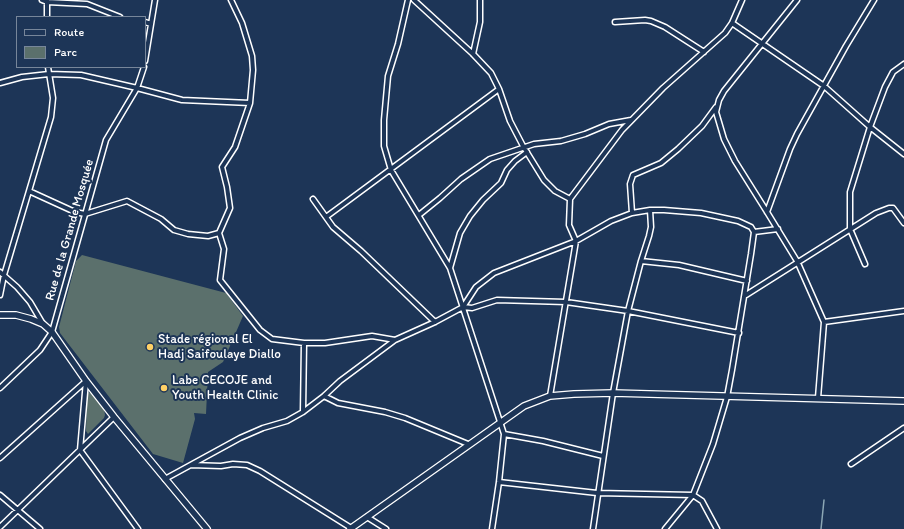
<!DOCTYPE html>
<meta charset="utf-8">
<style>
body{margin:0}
#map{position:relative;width:904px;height:529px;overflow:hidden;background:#1d3557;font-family:Itim,sans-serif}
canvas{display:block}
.legend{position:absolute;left:16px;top:16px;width:130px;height:52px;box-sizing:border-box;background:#1d3557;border:1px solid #77869a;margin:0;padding:5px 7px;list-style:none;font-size:12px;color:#fff}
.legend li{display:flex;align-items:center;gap:8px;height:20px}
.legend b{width:20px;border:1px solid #77869a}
</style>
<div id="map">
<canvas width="904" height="529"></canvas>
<ul class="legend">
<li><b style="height:5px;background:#1d3557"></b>Route</li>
<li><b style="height:11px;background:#5b706c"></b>Parc</li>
</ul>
</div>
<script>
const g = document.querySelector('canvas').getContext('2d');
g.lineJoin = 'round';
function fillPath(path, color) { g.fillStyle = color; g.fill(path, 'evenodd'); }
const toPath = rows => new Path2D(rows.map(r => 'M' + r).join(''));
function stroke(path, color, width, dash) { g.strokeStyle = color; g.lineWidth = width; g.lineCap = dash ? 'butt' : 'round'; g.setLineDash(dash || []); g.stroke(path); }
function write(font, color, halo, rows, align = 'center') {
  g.font = font + ' Itim,sans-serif'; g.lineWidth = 4; g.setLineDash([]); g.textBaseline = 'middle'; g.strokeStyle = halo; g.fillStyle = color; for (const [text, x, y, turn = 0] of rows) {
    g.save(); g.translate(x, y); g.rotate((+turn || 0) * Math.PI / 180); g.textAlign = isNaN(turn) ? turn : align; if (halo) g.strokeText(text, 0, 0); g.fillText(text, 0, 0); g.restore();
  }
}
fillPath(toPath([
 [82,255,226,293,243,316,223,362,208,372,206,414,194,413,195,419,183,463,153,454,60,333,59,327,76,261],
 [87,392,91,393,104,409,105,415,104,418,88,434,86,431]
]), '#5b706c');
stroke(toPath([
 [821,529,824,500]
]), '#8ca7b5', 1.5);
const street = toPath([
 [42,0,47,2,87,4,120,17],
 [408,0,398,44,388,76,384,120,384,146,391,170,450,268,504,434,499,482,492,529],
 [414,0,473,54,491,73,499,89,510,121,523,146,544,180,555,191,570,199],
 [797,0,724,91,719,100,716,112,724,139,735,161,767,212,797,261,824,322,818,398],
 [47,17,47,0],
 [145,22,151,24],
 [615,22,645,20,651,21,665,27,704,52],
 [732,23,824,86,870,127,904,154],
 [473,54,480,22,480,0],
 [145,61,155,0],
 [0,83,22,77,49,74,81,75,137,88,182,100,250,103],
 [29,191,75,212,85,214,127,201,161,219,174,230,188,234,208,236,219,233,230,208,227,187,222,167,235,147,250,103,253,70,252,56,242,23,231,0],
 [313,199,333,227,361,251,435,322],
 [767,212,790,149,797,134,846,46,874,0],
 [632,213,630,184,633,175,661,163,678,149,702,126,716,107],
 [419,215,440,198,461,179,490,159,534,144,561,141,585,134,609,124,631,120],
 [326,217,499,89],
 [754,232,778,229],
 [219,233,224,249,220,280,260,330,272,339,304,343,325,343,372,336,395,340],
 [641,261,679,265,747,281],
 [865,264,850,229,850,192,870,127,885,87,893,72,904,64],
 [450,268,460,233,470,216,483,200,501,183,507,170,515,161,527,152],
 [0,272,17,287,30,302,43,324],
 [0,295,4,275,51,117,53,98,48,67],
 [746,295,876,213,889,208,893,208,904,223],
 [463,307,472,308,497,300,566,302,628,311,739,333],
 [824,322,904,311],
 [86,381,80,450,138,529],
 [0,388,40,350,52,332,106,140,137,88,144,67],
 [324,396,338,403,385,412,405,418,468,444],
 [550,396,576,241,569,225,570,199,622,130,663,88,725,33,732,23,742,0],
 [303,412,304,343],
 [504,434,543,441,603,456],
 [0,458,86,381],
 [851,464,904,428],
 [191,465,221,466,233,464,247,465,260,471,351,528],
 [165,479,240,438,263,428,287,421,303,412,324,396,340,381,395,340,435,322,463,307,476,287,494,273,576,241,611,221,632,213,650,210,664,210,701,213,738,221,751,227,754,232,751,254,732,370,727,397,713,444,693,495,665,529],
 [499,482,597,493,693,495,702,501,717,529],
 [0,495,40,529],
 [367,517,386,529],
 [0,527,114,417],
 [593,529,613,393,628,311,641,261,649,236,651,227,650,210]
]);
const secondary = toPath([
 [0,315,16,315,31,319,43,324,52,332,86,381,114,417,207,529],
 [350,529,524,406,550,396,574,394,613,393,904,401]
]);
stroke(street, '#fff', 7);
stroke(secondary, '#fff', 8);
stroke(street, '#1d3557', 4);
stroke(secondary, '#1d3557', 5.5);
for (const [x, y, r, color] of [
 [150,347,4,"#ffd166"],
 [164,388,4,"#ffd166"]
]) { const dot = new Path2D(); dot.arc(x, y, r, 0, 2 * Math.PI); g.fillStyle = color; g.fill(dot); stroke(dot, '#1d3557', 1.5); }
write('13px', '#fff', '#1d3557', [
 ["Rue de la Grande Mosquée",70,230,-74]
]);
write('13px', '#fff', '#1d3557', [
 ["Stade régional El",158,340],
 ["Hadj Saifoulaye Diallo",158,355],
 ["Labe CECOJE and",172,381],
 ["Youth Health Clinic",172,396]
], 'left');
</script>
